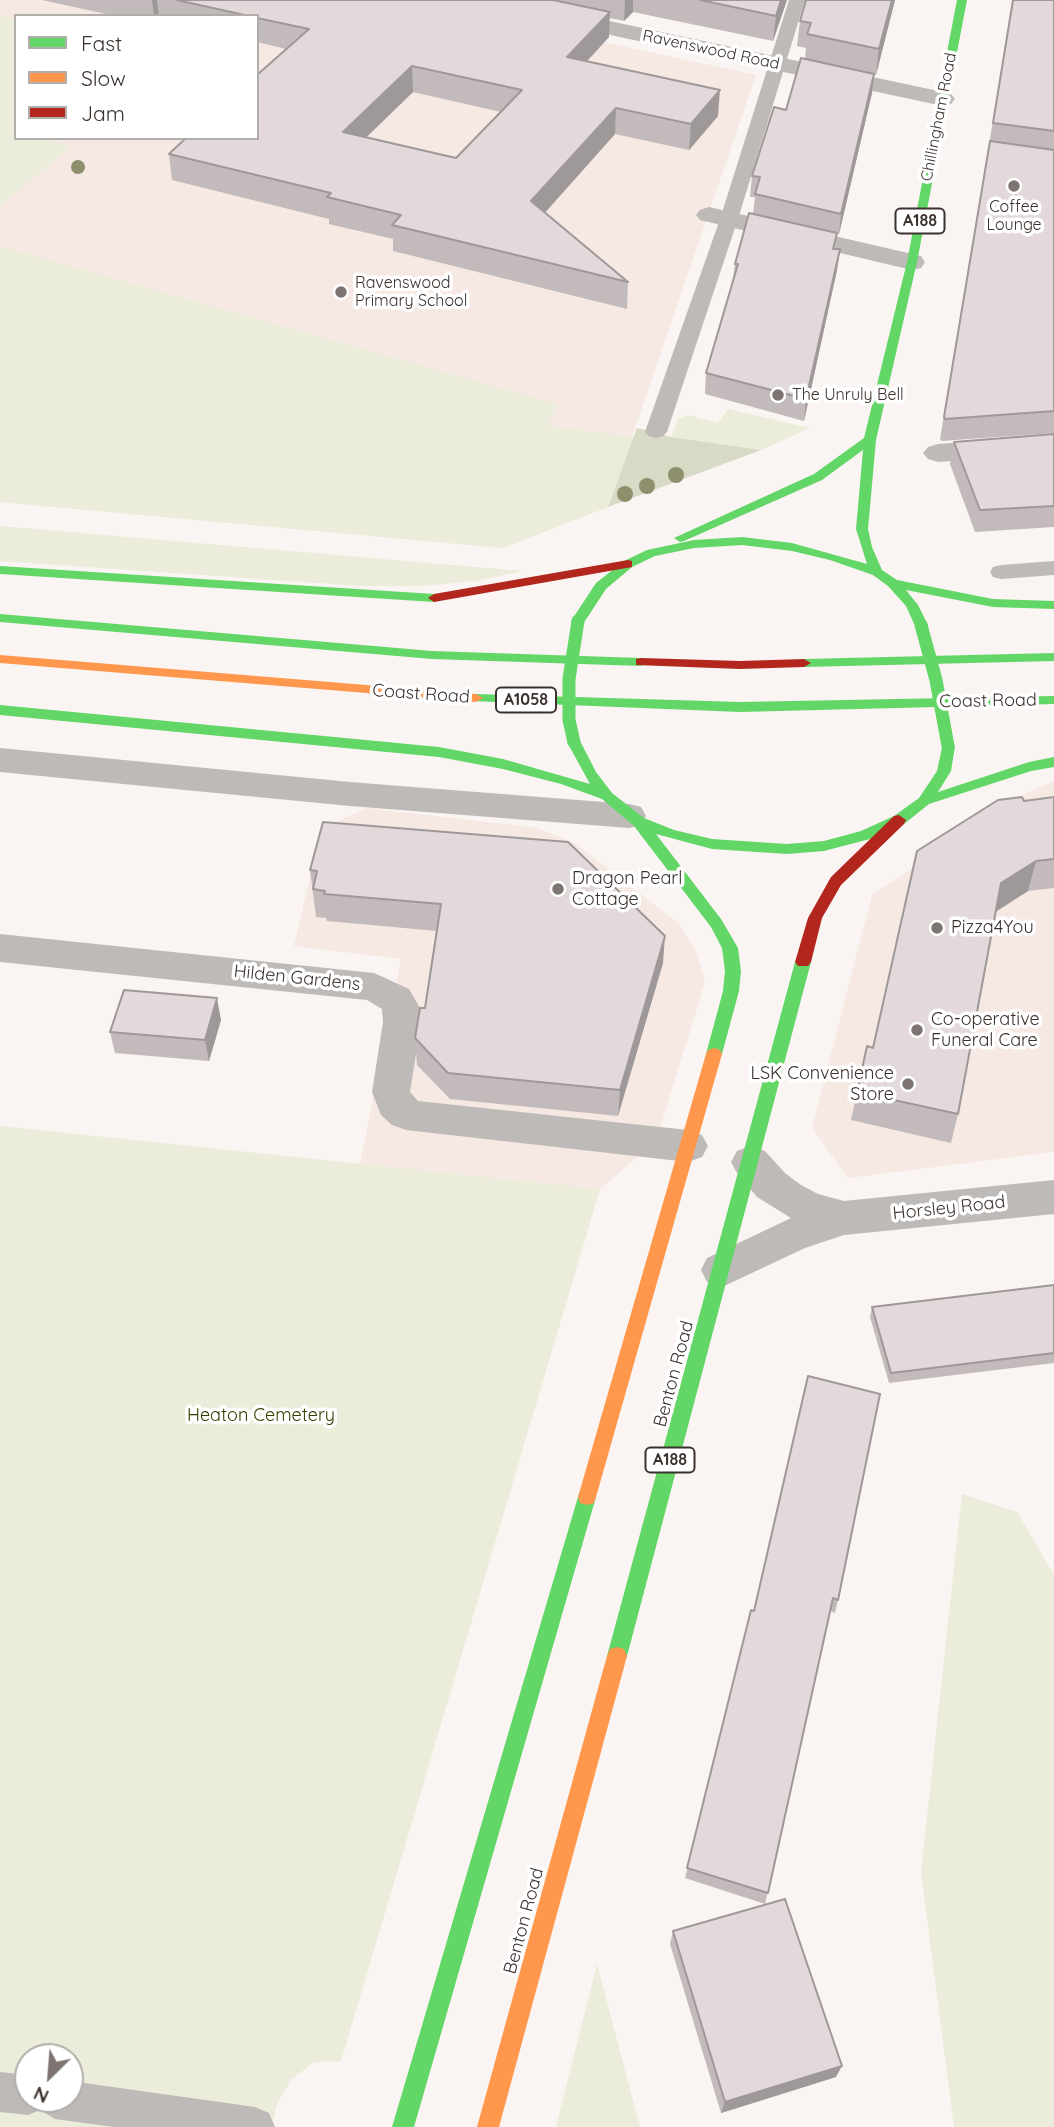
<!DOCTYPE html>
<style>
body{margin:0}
#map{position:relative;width:1054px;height:2127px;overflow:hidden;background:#faf4f2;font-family:Quicksand,sans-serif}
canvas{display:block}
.legend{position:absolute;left:14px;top:14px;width:245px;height:126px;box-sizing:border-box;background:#fff;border:2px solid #b1adab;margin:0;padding:9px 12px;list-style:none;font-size:21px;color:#3b312d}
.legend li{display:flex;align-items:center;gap:14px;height:35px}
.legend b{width:35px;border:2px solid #b1adab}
.north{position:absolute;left:14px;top:2043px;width:70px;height:70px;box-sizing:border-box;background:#fff;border:2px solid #b1adab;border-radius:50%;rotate:205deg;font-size:19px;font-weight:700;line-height:28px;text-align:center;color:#3b312d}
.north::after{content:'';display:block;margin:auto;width:24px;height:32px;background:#7e7572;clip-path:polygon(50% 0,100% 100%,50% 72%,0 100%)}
</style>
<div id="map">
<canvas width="1054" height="2127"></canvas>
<ul class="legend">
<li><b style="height:9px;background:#63d668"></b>Fast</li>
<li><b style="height:9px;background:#ff974d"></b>Slow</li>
<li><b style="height:9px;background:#b3261e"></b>Jam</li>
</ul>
<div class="north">N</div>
</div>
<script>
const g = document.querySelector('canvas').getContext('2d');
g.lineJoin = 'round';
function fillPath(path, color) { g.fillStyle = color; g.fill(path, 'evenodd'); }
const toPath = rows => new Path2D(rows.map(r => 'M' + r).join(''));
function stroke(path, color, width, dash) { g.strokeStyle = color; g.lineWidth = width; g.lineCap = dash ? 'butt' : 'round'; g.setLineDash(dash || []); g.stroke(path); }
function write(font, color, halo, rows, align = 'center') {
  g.font = font + ' Quicksand,sans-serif'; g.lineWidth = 7; g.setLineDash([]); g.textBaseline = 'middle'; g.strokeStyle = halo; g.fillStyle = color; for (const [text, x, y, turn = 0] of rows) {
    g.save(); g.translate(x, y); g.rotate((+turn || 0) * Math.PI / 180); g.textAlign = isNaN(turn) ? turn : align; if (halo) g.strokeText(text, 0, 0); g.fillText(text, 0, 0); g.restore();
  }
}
fillPath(toPath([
 [0,0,410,0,756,75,608,507,503,548,0,502],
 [16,16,257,16,257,138,16,138],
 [1054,781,1054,1152,848,1178,812,1128,872,895,1026,793],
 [367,808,538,828,576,844,678,923,696,951,705,982,656,1141,600,1189,360,1164,401,959,294,946,321,829]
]), '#f6e8e2');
fillPath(toPath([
 [0,16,16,20,16,138,39,138,72,146,0,206],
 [0,246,557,404,548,426,634,437,608,507,503,548,0,502],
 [728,409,810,428,761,450,671,437,678,419,687,415,718,423],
 [0,526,522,571,476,581,420,586,362,586,0,561],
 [0,1126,600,1189,341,2061,314,2062,292,2079,278,2102,271,2127,0,2127],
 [28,2057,70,2057,70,2099,28,2099],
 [962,1494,1017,1512,1054,1575,1054,2127,954,2127,921,1872],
 [597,1964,640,2127,556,2127]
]), '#ebecda');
fillPath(toPath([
 [637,428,671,437,761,450,608,507]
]), '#d7dac4');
fillPath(toPath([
 [789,0,805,0,738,219,667,432,663,436,656,438,649,436,645,432,720,219,789,0],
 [1054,561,1054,575,1001,579,993,577,990,572,993,567,1001,565,1054,561],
 [0,2072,28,2075,28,2099,70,2099,70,2081,255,2107,269,2113,275,2127,114,2127,55,2119,40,2110,28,2115,0,2112,0,2072]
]), '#bebab8');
fillPath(toPath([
 [468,0,511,0,943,92,951,94,955,99,951,104,943,106,479,7,471,5,468,0],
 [709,207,921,256,925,262,921,268,912,270,700,220,696,215,700,210,709,207],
 [1054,435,1054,453,938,462,928,459,923,453,928,447,938,444,1054,435],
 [0,748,350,782,629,804,641,807,646,816,641,825,629,828,350,806,0,772,0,748],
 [0,934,374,973,409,989,420,1008,421,1022,410,1092,418,1101,688,1130,702,1135,708,1146,702,1157,688,1162,406,1130,392,1125,381,1115,372,1092,383,1022,382,1009,367,1000,0,962,0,934],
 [751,1146,765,1151,785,1173,801,1185,818,1194,844,1201,1054,1180,1054,1214,844,1235,805,1248,722,1287,707,1282,701,1270,707,1258,791,1218,757,1197,737,1173,731,1162,737,1151,751,1146]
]), '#bebab8');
fillPath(toPath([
 [957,0,967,0,917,262,876,440,868,529,872,547,882,570,897,580,993,599,1054,601,1054,609,993,607,906,590,918,605,928,625,921,629,916,628,906,606,888,586,873,575,830,560,792,551,742,545,694,548,655,556,632,567,606,589,583,624,573,624,571,621,596,583,624,561,647,550,694,540,742,537,792,543,867,564,856,529,863,450,822,480,684,541,680,542,674,538,814,474,864,438,907,262,957,0],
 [0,566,434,594,440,598,434,602,0,574,0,566],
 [0,614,432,651,641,658,648,662,641,666,432,659,0,622,0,614],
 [1054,653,1054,661,804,667,797,663,804,659,1054,653],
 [476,694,740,702,1054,696,1054,704,740,712,471,701,469,698,476,694],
 [0,705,439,747,503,759,590,784,567,742,574,737,579,739,596,772,612,793,644,818,674,830,712,839,787,844,824,841,861,831,894,816,919,798,937,771,943,743,948,741,955,746,951,771,938,792,1029,762,1054,757,1054,767,1031,771,929,804,904,824,870,839,824,851,787,854,712,849,656,834,721,919,738,948,741,971,739,991,722,1054,720,1058,714,1060,708,1058,706,1054,723,991,725,971,722,948,711,927,634,826,602,799,561,784,503,769,439,757,0,715,0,705],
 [803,956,811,962,627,1656,624,1663,617,1665,610,1663,607,1656,795,962,803,956],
 [587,1489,594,1491,596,1497,414,2127,392,2127,578,1497,580,1491,587,1489]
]), '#63d668');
fillPath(toPath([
 [0,655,476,694,483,698,476,702,0,663,0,655],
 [714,1048,720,1050,722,1054,596,1497,594,1503,587,1505,580,1503,578,1497,706,1054,708,1050,714,1048],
 [617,1647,624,1649,627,1656,499,2127,477,2127,607,1656,610,1649,617,1647]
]), '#ff974d');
fillPath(toPath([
 [628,560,632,561,632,567,434,602,428,598,434,594,628,560],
 [641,658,740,661,804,659,811,663,804,667,740,669,636,665,636,659,641,658],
 [899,815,906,820,904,824,841,885,822,918,811,962,808,966,798,966,795,962,808,918,831,877,894,816,899,815]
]), '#b3261e');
stroke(toPath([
 [921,625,936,680,948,746],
 [574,742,569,720,569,679,578,621]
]), '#63d668', 13);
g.fillStyle = '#8e906d';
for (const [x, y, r] of [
 [78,167,7],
 [676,475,8],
 [647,486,8],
 [625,494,8]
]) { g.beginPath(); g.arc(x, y, r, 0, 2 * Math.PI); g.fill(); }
fillPath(toPath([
 [42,0,787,0,773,41,633,12,624,21,609,18,609,37,587,61,718,116,689,150,615,134,545,213,628,282,627,309,393,251,393,239,329,224,329,219,172,180,169,154,286,49,257,42,257,16,115,16],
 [413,92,501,112,456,158,366,137],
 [806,0,895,0,876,75,874,75,872,93,839,234,837,234,835,249,840,249,837,270,804,421,705,394,706,373,733,279,735,264,753,214,755,197,750,197,752,176,786,110,805,59,806,48,797,46,800,21],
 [1013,0,1054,0,1054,433,941,441,940,439],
 [1054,434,1054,527,975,532,950,464,954,442],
 [1054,797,1054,888,1028,891,996,912,958,1114,951,1143,851,1120,857,1092,873,1048,1024,801],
 [323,822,663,963,618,1116,450,1099,417,1065,415,1038,425,1008,437,931,327,921,326,918,316,917,310,870],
 [221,1020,209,1061,115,1053,110,1032],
 [1054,1285,1054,1363,889,1383,870,1317,872,1307],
 [808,1376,838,1600,835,1613,830,1611,765,1904,685,1878,754,1611],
 [673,1931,836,2077,721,2113,670,1944]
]), '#c3bbbb');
fillPath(toPath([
 [152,0,157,0,159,16,154,16],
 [625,0,633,0,633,12,624,21],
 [781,0,787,0,773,41,776,16],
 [892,0,895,0,876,75,879,49],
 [610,12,609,37,567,83,567,57],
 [412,66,413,92,345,158,343,132],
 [874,74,872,93,839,234,841,214],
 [720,90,718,116,689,150,691,124],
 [616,108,615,134,531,228,531,201],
 [840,249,837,270,804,421,806,399],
 [1036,861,1028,891,993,913,1001,883],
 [665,936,663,963,618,1116,620,1090],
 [217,998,221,1020,209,1061,205,1040],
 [842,2066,836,2077,721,2113,725,2102]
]), '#9f9899');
const building = toPath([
 [177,0,553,0,610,12,567,57,720,90,691,124,616,108,531,201,628,282,392,225,401,215,327,197,331,193,169,154,186,138,257,138,257,75,309,29,257,18,257,16,249,16,177,0],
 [412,66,522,90,456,158,343,132,412,66],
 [700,0,781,0,776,16,700,0],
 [806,0,892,0,879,49,807,34,811,23,800,21,806,0],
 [1013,0,1054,0,1054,131,993,123,1013,0],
 [801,58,874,74,841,214,755,194,760,177,752,176,774,107,786,110,801,58],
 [990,141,1054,150,1054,411,945,419,944,417,990,141],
 [749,213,837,233,833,249,840,249,806,399,706,373,738,264,735,264,749,213],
 [1054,434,1054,506,980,510,954,442,1054,434],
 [1022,797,1024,801,1054,797,1054,859,1036,861,1001,883,958,1114,857,1092,867,1046,873,1048,917,851,998,800,1022,797],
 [323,822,568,842,665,936,620,1090,448,1073,415,1038,420,1008,425,1008,441,904,324,894,325,891,313,889,317,871,310,870,323,822],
 [124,990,217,998,205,1040,110,1032,124,990],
 [1054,1285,1054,1353,891,1373,872,1307,1054,1285],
 [808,1376,880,1394,838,1600,833,1598,768,1893,687,1868,751,1610,754,1611,808,1376],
 [785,1899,842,2066,725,2102,673,1931,785,1899]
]);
fillPath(building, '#e3d9da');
stroke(building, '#9f9899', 2);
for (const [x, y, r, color] of [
 [1014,186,7,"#7e7572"],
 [341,292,7,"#7e7572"],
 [778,395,7,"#7e7572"],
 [558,889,7,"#7e7572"],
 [937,928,7,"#7e7572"],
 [917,1030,7,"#7e7572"],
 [908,1084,7,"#7e7572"]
]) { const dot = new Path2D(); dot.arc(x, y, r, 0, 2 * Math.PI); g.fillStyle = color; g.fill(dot); stroke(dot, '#fff', 2.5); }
write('16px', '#3b312d', '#fff', [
 ["Ravenswood Road",711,50,12],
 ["Chillingham Road",939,117,-79]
]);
write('16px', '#3b312d', '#fff', [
 ["Coffee",1014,207,"center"],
 ["Lounge",1014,225,"center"],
 ["Ravenswood",355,283],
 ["Primary School",355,301],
 ["The Unruly Bell",792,395]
], 'left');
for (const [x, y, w] of [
 [920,221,49],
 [526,700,60],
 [670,1460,49]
]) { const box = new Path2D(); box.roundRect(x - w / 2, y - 12.5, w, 25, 5); g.fillStyle = '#fff'; g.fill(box); stroke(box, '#3b312d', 2); }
write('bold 16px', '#3b312d', null, [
 ["A188",920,221],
 ["A1058",526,700],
 ["A188",670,1460]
]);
write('18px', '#3b312d', '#fff', [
 ["Coast Road",421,694,4],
 ["Coast Road",988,701,-1],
 ["Hilden Gardens",297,978,6],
 ["Horsley Road",949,1208,-6],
 ["Benton Road",674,1374,-75],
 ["Benton Road",524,1921,-75]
]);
write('18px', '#3b312d', '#fff', [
 ["Dragon Pearl",572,879],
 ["Cottage",572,900],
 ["Pizza4You",951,928],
 ["Co-operative",931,1020],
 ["Funeral Care",931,1041],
 ["LSK Convenience",894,1074,"right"],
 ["Store",894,1095,"right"]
], 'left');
write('18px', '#353f00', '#fff', [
 ["Heaton Cemetery",261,1416]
]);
</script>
